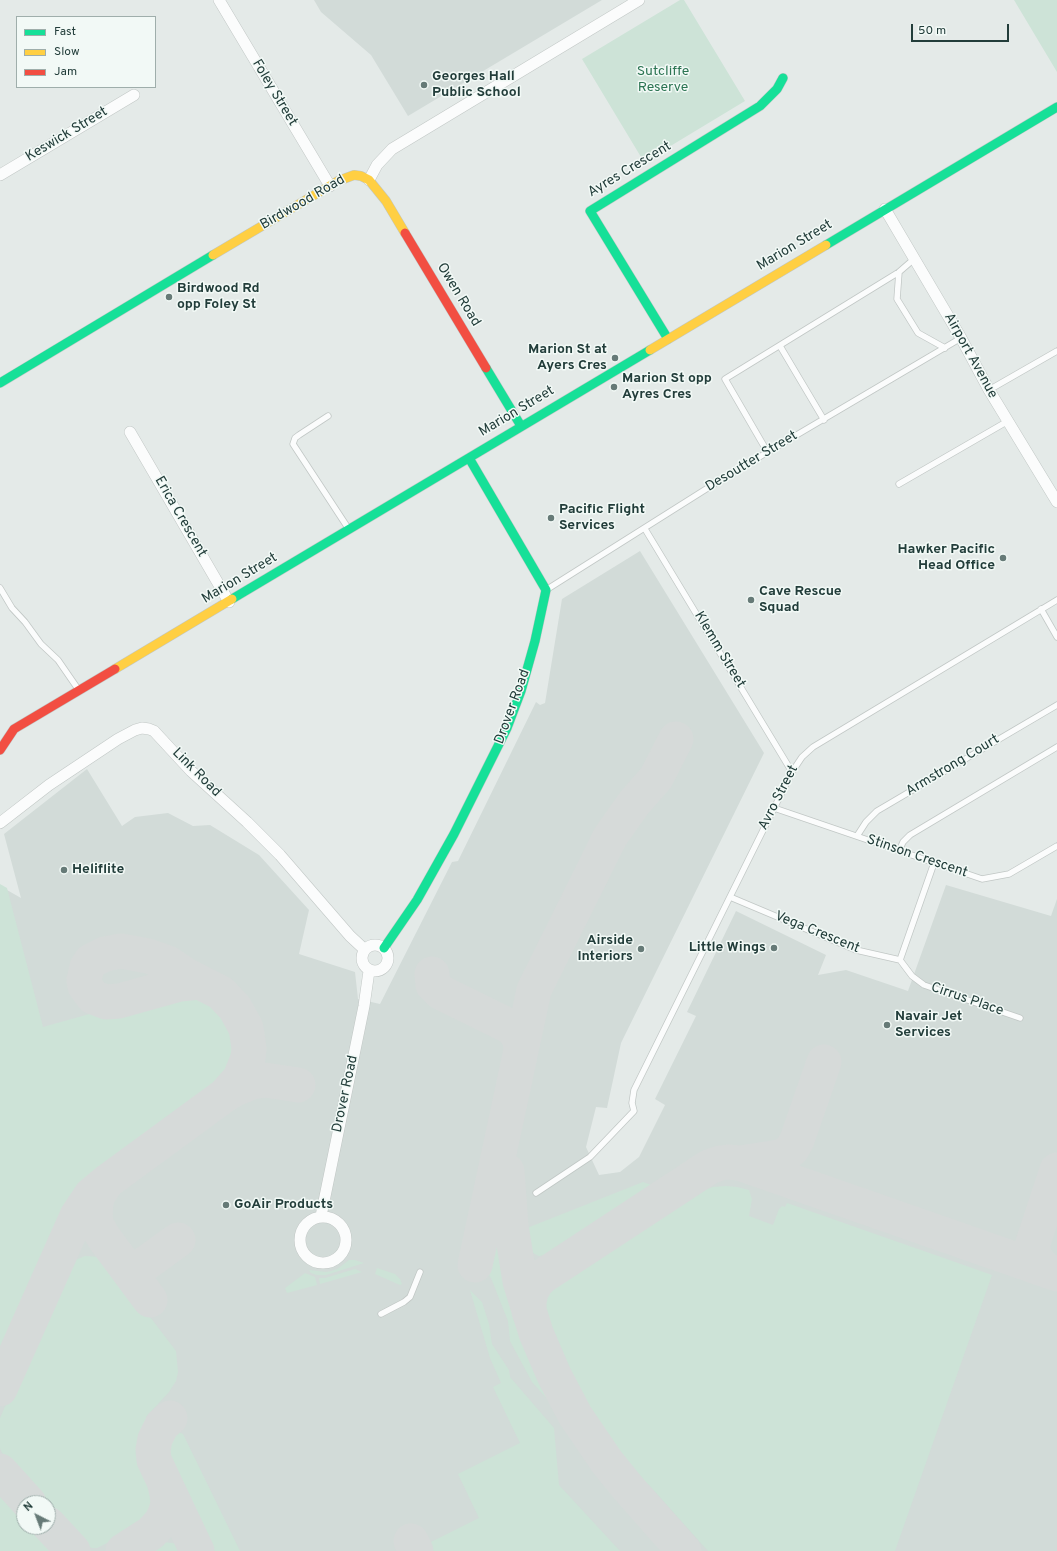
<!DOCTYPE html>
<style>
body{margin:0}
#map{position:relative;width:1057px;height:1551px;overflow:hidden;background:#e4eae8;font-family:Overpass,sans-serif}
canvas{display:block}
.legend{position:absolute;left:16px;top:16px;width:140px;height:72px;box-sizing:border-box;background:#f2f9f6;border:1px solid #9faeab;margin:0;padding:5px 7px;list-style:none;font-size:12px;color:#223d3a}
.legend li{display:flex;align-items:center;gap:8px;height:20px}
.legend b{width:20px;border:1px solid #9faeab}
.north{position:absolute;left:16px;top:1495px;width:40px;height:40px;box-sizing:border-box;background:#f2f9f6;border:1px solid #9faeab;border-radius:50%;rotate:318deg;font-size:11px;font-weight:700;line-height:16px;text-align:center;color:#223d3a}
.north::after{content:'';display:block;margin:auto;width:14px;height:18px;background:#667a77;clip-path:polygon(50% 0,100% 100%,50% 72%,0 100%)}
.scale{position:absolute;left:911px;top:24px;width:98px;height:18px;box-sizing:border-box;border:2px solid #223d3a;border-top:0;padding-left:5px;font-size:12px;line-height:14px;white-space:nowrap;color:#223d3a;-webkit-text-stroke:3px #f2f9f6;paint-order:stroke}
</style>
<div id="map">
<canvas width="1057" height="1551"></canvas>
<ul class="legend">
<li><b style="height:5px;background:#16e098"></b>Fast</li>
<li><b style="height:5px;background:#ffcf43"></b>Slow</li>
<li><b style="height:5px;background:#f24e42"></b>Jam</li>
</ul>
<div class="north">N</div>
<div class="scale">50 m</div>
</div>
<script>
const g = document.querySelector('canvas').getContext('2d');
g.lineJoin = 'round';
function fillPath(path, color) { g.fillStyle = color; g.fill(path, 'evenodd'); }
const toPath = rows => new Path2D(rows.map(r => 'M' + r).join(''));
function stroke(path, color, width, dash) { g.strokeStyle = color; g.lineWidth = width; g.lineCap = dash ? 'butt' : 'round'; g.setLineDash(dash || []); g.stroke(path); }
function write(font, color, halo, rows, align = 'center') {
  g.font = font + ' Overpass,sans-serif'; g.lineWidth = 3; g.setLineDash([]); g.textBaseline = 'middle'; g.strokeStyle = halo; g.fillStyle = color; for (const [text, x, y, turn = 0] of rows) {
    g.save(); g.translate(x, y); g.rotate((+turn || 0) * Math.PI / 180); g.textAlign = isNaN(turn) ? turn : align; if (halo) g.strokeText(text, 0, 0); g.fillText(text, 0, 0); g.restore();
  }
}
fillPath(toPath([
 [314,0,602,0,408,116,371,55,321,12],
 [640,551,764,753,621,1043,607,1108,596,1107,586,1147,599,1175,620,1172,639,1157,665,1105,655,1099,696,1016,687,1012,736,911,826,955,818,975,846,970,908,991,946,885,1051,916,1057,899,1057,1551,0,1551,0,886,21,898,4,834,87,769,122,826,135,817,168,813,193,826,210,825,259,855,309,910,299,954,355,972,358,999,380,1004,452,862,458,861,536,702,540,705,545,703,562,599],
 [24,1503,48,1503,48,1527,24,1527]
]), '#d2dbd8');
fillPath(toPath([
 [680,0,684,0,745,101,644,162,582,59],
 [1014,0,1057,0,1057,72],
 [0,884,7,888,43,1027,182,988,196,989,205,992,218,999,228,1010,237,1023,242,1038,241,1052,236,1067,224,1083,104,1169,89,1180,73,1197,67,1208,0,1362],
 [643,1182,654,1186,652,1189,552,1254,539,1256,533,1253,527,1247,524,1235,527,1228],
 [726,1186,737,1187,749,1190,752,1199,749,1216,773,1225,779,1209,782,1206,785,1207,787,1203,992,1275,895,1551,708,1551,649,1485,636,1479,621,1462,587,1412,560,1359,543,1313,544,1299,553,1287,700,1191,713,1187],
 [493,1241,494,1241,502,1251,511,1291,526,1340,556,1409,532,1382,510,1341,508,1321,491,1278,488,1274,488,1268],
 [85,1256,99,1257,106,1261,112,1267,176,1351,178,1372,176,1381,169,1392,146,1417,151,1423,144,1435,142,1455,145,1468,155,1491,155,1506,152,1513,147,1518,115,1539,97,1548,92,1548,84,1544,48,1506,48,1503,46,1503,8,1463,4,1457,0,1448,0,1418,64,1270,73,1261],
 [349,1260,355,1260,364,1263,326,1275,317,1275,311,1273,309,1270,326,1272,331,1271,337,1269],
 [377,1268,395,1274,400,1279,402,1284,400,1285,375,1274],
 [355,1269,362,1272,320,1284,319,1278,325,1278],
 [305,1273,315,1277,317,1285,287,1293,285,1288],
 [470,1290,482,1302,489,1324,492,1344,509,1370,510,1377,554,1428,559,1485,620,1551,425,1551,427,1544,479,1518,458,1474,520,1443,493,1387,501,1383,490,1358],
 [176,1431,183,1434,240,1551,209,1551,165,1459,165,1441,167,1437],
 [0,1488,24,1514,24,1527,36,1527,57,1551,0,1551],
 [164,1542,178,1544,185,1551,149,1551]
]), '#cde3d7');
stroke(toPath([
 [432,974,433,985,440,992,511,1027,517,1034,520,1041,521,1050],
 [199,982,180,984,119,1001,106,1002,93,997,85,986,84,980,87,967,91,961,105,954,121,951,148,956,168,963,184,974,221,993,235,1008,246,1028,249,1048,248,1058,240,1078,225,1095],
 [740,1163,779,1157,786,1154,792,1149,797,1140,824,1062],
 [507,1171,511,1226,520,1281,536,1333,554,1375,575,1415,607,1462,629,1489,684,1551],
 [106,1183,98,1195,96,1203,95,1217,97,1226,104,1238,150,1300],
 [475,1265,534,990,610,837,634,803,656,778,676,739],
 [1048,1271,1041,1265,1036,1259,1033,1250,1033,1243,1057,1170],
 [131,1274,178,1240],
 [529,1312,529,1302,531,1292,536,1283,543,1276,709,1167,720,1163,728,1162,739,1163,1057,1274],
 [0,1389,77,1216,91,1195,109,1180,225,1095,235,1089,252,1082,265,1080,298,1085],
 [170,1418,162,1425,155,1439,153,1450,154,1460,197,1551],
 [0,1471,29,1503],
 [48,1524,73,1551],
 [411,1541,416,1551],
 [123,1551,151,1533,161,1522,165,1514,168,1504,167,1494,165,1485]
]), '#d6dad9', 35);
const lane = toPath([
 [899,272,897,299,918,333,945,348],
 [780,346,824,420],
 [989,390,1057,351],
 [328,416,299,435,295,438,293,444,348,528],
 [768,453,725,379,899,272,914,259],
 [899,484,1008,421],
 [645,529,792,772],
 [0,588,12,608,25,622,41,644,58,660,78,689],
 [546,590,722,479,961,338],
 [1041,609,1057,637],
 [774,808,982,879,1009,874,1057,846],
 [857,836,866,822,877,811,1057,705],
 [899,851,903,842,910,835,1057,747],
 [730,897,856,950,900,960,934,863],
 [900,960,912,976,924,985,1020,1018],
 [536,1193,590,1157,634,1111,632,1103,634,1090,792,772,802,757,813,747,1057,600],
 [381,1314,404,1302,410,1297,420,1272]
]);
const street = toPath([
 [219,0,330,186],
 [0,175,134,95],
 [369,180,377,165,392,149,639,0],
 [885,209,961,338,989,390,1057,502],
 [130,432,229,602],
 [0,823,49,785,118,739,135,730,142,728,149,729,154,731,191,771,247,822,280,855,350,936,364,949],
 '362 958a13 13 0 1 1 26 0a13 13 0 1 1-26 0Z',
 [321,1216,364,1006,369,971],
 '300 1240a23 23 0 1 1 46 0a23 23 0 1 1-46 0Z'
]);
const fast = toPath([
 [826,245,1057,107],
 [668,339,590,211,760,106,777,89,783,78],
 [486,368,521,426],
 [0,383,213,255],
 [232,599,650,350],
 [384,948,417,900,454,834,507,728,521,691,535,641,546,590,469,458]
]);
const slow = toPath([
 [213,255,338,181,354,175,361,176,369,180,386,201,405,233],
 [650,350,826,245],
 [115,669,232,599]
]);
const jam = toPath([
 [405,233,486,368],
 [0,750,14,729,115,669]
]);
stroke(lane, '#c1c7c5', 7);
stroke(street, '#c1c7c5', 12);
stroke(fast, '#c0c7c5', 10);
stroke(slow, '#c0c7c5', 10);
stroke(jam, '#c0c7c5', 10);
stroke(lane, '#fbfcfc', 5.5);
stroke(street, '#fbfcfc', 11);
stroke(fast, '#16e098', 9);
stroke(slow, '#ffcf43', 9);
stroke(jam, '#f24e42', 9);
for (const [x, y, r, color] of [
 [424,85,4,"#667a77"],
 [169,297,4,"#667a77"],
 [615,358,4,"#667a77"],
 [614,387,4,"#667a77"],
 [551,518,4,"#667a77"],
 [1003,558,4,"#667a77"],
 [751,600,4,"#667a77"],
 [64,870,4,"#667a77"],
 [774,948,4,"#667a77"],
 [641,949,4,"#667a77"],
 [887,1025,4,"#667a77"],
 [226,1205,4,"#667a77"]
]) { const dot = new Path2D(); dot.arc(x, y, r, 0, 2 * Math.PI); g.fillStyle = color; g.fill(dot); stroke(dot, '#f2f9f6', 1.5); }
write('14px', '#2c7553', '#f2f9f6', [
 ["Sutcliffe",663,72],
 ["Reserve",663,88]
]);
write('bold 14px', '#223d3a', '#f2f9f6', [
 ["Georges Hall",432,77],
 ["Public School",432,93],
 ["Birdwood Rd",177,289],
 ["opp Foley St",177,305],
 ["Marion St at",607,350,"right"],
 ["Ayers Cres",607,366,"right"],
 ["Marion St opp",622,379],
 ["Ayres Cres",622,395],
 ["Pacific Flight",559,510],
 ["Services",559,526],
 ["Hawker Pacific",995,550,"right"],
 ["Head Office",995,566,"right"],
 ["Cave Rescue",759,592],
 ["Squad",759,608],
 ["Heliflite",72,870],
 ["Airside",633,941,"right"],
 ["Interiors",633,957,"right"],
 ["Little Wings",766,948,"right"],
 ["Navair Jet",895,1017],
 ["Services",895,1033],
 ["GoAir Products",234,1205]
], 'left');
write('14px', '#223d3a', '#f2f9f6', [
 ["Foley Street",274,93,59],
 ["Keswick Street",67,135,-31],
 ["Ayres Crescent",630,170,-31],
 ["Birdwood Road",303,203,-30],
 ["Marion Street",795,246,-31],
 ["Owen Road",458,295,59],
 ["Airport Avenue",970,356,61],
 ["Marion Street",517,412,-31],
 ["Desoutter Street",752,462,-31],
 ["Erica Crescent",180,517,60],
 ["Marion Street",240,579,-31],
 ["Klemm Street",719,650,59],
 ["Drover Road",513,707,-70],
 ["Armstrong Court",953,766,-31],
 ["Link Road",196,773,45],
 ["Avro Street",779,798,-63],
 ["Stinson Crescent",917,857,19],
 ["Vega Crescent",817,933,22],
 ["Cirrus Place",967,1000,19],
 ["Drover Road",346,1094,-78]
]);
</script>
